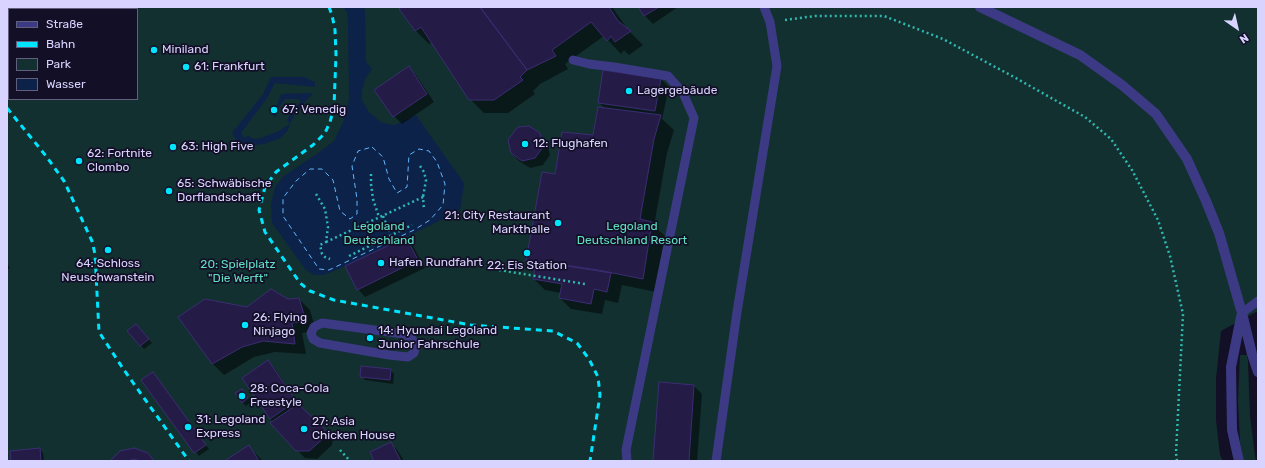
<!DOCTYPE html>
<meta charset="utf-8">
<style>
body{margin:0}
#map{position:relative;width:1265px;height:468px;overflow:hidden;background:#130f26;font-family:Rubik,sans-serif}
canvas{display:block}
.frame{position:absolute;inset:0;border:8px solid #d9d4ff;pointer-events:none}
.legend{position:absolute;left:8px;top:8px;width:130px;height:92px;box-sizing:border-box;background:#130f26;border:1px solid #625e7d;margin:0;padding:5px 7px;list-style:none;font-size:12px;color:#d9d4ff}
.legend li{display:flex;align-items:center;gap:8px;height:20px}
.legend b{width:20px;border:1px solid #625e7d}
.north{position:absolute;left:1217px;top:8px;width:40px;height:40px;-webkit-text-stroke:3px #130f26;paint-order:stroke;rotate:146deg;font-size:11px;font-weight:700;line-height:16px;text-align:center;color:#d9d4ff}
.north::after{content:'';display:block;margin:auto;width:14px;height:18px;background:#d9d4ff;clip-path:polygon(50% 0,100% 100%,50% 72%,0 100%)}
</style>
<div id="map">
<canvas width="1265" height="468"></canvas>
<div class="frame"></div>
<ul class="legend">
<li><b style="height:5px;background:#3d3a85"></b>Straße</li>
<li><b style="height:5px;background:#00e5ff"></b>Bahn</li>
<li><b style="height:11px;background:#12302f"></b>Park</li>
<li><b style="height:11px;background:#0c2248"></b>Wasser</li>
</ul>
<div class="north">N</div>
</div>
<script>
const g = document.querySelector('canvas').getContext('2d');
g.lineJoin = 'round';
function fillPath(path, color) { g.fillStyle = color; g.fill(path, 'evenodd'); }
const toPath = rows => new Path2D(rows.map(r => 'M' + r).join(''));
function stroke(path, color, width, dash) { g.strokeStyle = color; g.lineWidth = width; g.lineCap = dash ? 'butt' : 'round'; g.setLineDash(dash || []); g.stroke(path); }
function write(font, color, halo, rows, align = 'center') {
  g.font = font + ' Rubik,sans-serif'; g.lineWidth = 3.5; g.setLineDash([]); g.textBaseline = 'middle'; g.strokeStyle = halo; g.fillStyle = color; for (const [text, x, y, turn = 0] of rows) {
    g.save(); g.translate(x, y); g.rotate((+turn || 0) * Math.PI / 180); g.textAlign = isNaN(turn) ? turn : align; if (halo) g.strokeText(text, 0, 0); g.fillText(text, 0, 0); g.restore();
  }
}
fillPath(toPath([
 [7,7,1258,7,1258,311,1221,331,1216,379,1216,420,1220,455,1223,461,7,461],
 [9,9,137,9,137,99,9,99],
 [1240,355,1247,355,1248,362,1250,416,1255,456,1256,461,1244,461,1240,443,1238,400]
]), '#12302f');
fillPath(toPath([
 [343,7,364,7,365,11,366,62,372,69,365,79,362,91,362,100,369,112,382,123,395,125,416,115,464,183,460,211,339,269,324,275,314,275,305,269,272,223,271,204,275,187,284,176,318,153,334,141,343,122,349,100,348,24,347,12],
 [271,77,304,77,315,82,315,87,275,83,267,98,241,133,245,138,248,136,254,139,262,138,268,135,277,132,290,124,287,120,289,116,301,101,297,99,285,99,279,107,276,117,273,116,281,94,313,93,294,115,290,124,288,130,281,138,264,144,245,146,236,140,232,133,263,94]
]), '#0c2248');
fillPath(toPath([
 [404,7,612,7,629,31,643,45,629,55,624,50,621,54,604,36,565,64,568,69,540,84,533,91,535,94,508,113,484,113,470,99,432,42,429,44,416,31,401,9],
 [639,7,678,7,653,24,645,16],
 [409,67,416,75,434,102,402,124,394,116],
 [661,79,669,87,662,119,674,130,667,153,654,226,665,236,656,292,622,285,618,303,605,300,602,314,571,309,560,298,561,293,545,290,534,279,536,269,527,260,556,176,594,136,606,109,599,103],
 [539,134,547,142,550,155,543,165,530,168,519,161,511,153],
 [405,239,413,246,425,268,365,297,358,289],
 [7,263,10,268,7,270],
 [299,299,310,310,316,331,302,333,306,354,275,352,254,357,224,375,213,364,180,317],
 [140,329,152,343,144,349,129,331],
 [268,361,275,369,302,409,333,438,332,445,317,459,305,458,297,450,270,419,243,378],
 [390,370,394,374,393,384,365,380,361,376],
 [153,373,209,449,199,456,143,380],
 [694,386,702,394,697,461,654,461],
 [242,390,251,402,246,406,242,402],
 [391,443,398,451,404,461,376,461],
 [249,447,263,461,227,461],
 [40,449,43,453,44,461,12,461],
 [121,452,154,461,112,461]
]), '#0007');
stroke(toPath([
 [372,147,383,157,389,179,397,193,407,187,409,155,419,149,429,151,437,162,445,184,443,205,430,220,414,230,329,270,319,269,283,216,283,198,296,181,310,169,322,169,333,180,340,211,350,219,357,214,357,199,352,166,358,151,372,147]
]), '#62b6ff', 1, [5, 4]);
const building = toPath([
 [402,7,480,7,527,70,520,77,523,80,494,100,469,100,421,27,415,31,399,9,402,7],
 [480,7,609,7,618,21,631,31,615,42,611,36,607,41,591,22,552,50,556,56,527,70,480,7],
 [638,7,659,7,644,16,638,7],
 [409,66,427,94,393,117,374,90,409,66],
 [603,70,661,79,655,111,598,103,603,70],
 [598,107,661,115,654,139,640,219,652,222,643,279,598,270,536,261,526,261,542,172,555,174,562,132,593,135,598,107],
 [529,126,540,133,543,147,535,158,522,161,511,153,508,140,516,129,518,127,529,126],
 [406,237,418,260,357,290,345,266,406,237],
 [536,261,611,273,607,292,594,289,591,304,559,298,562,284,533,279,536,261],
 [271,289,288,299,299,298,306,321,292,323,295,344,263,341,242,347,212,364,178,317,205,299,247,307,271,289],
 [136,324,149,339,140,346,127,331,136,324],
 [268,360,296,401,270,419,242,378,268,360],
 [361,366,391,369,390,380,360,377,361,366],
 [153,372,206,445,194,453,141,380,153,372],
 [659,382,694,385,689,461,653,461,659,382],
 [242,389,248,398,242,403,235,393,242,389],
 [298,404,325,429,325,437,309,451,296,451,270,423,298,404],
 [391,442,401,461,374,461,370,452,391,442],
 [249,445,259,461,225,461,229,458,249,445],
 [40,448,41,461,11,461,10,451,40,448],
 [134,448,148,453,154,461,140,461,134,459,128,461,110,461,120,451,134,448]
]);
fillPath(building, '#241b47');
stroke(building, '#3b2d73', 1);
stroke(toPath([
 [785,20,815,16,884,16,943,39,1014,77,1085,117,1111,139,1132,170,1158,220,1170,256,1183,314,1176,453,1177,461],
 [420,166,424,172,426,180,423,197],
 [371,174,371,184,373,199,379,217],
 [316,194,325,209,328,227,326,242,320,245,322,254,325,257,330,259],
 [383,216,391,236],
 [326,242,423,197,424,210],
 [349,256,412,225],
 [499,270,585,284],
 [340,450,350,461]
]), '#2fb8b0', 2.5, [2, 3]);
stroke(toPath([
 [573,60,589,64,614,67,668,76,683,93,694,118,626,450,627,461],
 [1242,313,1258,301],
 [322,323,404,334,412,339,416,345,414,353,408,357,389,355,320,343,313,339,311,333,314,327,322,323],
 [716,461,737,312,777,66,770,22,764,7]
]), '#3d3a85', 9);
stroke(toPath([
 [980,7,1080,55,1122,85,1156,114,1187,159,1206,201,1219,233,1242,313,1252,354,1258,372],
 [1239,461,1232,430,1231,367,1241,317]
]), '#3d3a85', 10);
stroke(toPath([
 [329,7,332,15,335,30,336,55,334,107,330,122,325,133,313,145,276,172,265,187,259,210,265,232,300,283,310,291,334,300,471,325,553,331,577,343,589,359,598,377,600,395,590,461],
 [7,108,46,156,64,181,92,241,95,254,99,332,124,370,189,461]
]), '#00e5ff', 3, [6, 5]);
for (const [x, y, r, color] of [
 [154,50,4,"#00e5ff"],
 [186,67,4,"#00e5ff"],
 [629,91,4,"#00e5ff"],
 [274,110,4,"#00e5ff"],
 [525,144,4,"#00e5ff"],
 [173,147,4,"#00e5ff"],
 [79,161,4,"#00e5ff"],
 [169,191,4,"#00e5ff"],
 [558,223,4,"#00e5ff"],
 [108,250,4,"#00e5ff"],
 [527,253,4,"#00e5ff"],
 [381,263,4,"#00e5ff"],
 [245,325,4,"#00e5ff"],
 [370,338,4,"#00e5ff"],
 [242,396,4,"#00e5ff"],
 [188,427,4,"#00e5ff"],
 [304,429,4,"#00e5ff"]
]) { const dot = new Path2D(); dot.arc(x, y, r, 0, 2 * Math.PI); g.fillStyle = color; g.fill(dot); stroke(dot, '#130f26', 1.5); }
write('12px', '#d9d4ff', '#130f26', [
 ["Miniland",162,50],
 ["61: Frankfurt",194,67],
 ["Lagergebäude",637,91],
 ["67: Venedig",282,110],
 ["12: Flughafen",533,144],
 ["63: High Five",181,147],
 ["62: Fortnite",87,154],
 ["Clombo",87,168],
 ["65: Schwäbische",177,184],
 ["Dorflandschaft",177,198],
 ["21: City Restaurant",550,216,"right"],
 ["Markthalle",550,230,"right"],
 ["Hafen Rundfahrt",389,263],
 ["64: Schloss",108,264,"center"],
 ["Neuschwanstein",108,278,"center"],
 ["22: Eis Station",527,266,"center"],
 ["26: Flying",253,318],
 ["Ninjago",253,332],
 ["14: Hyundai Legoland",378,331],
 ["Junior Fahrschule",378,345],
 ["28: Coca-Cola",250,389],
 ["Freestyle",250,403],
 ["31: Legoland",196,420],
 ["Express",196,434],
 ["27: Asia",312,422],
 ["Chicken House",312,436]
], 'left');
write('12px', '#5fe0c0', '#130f26', [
 ["Legoland",379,227],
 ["Deutschland",379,241],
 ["Legoland",632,227],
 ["Deutschland Resort",632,241],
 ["20: Spielplatz",238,265],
 ["\"Die Werft\"",238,279]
]);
</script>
